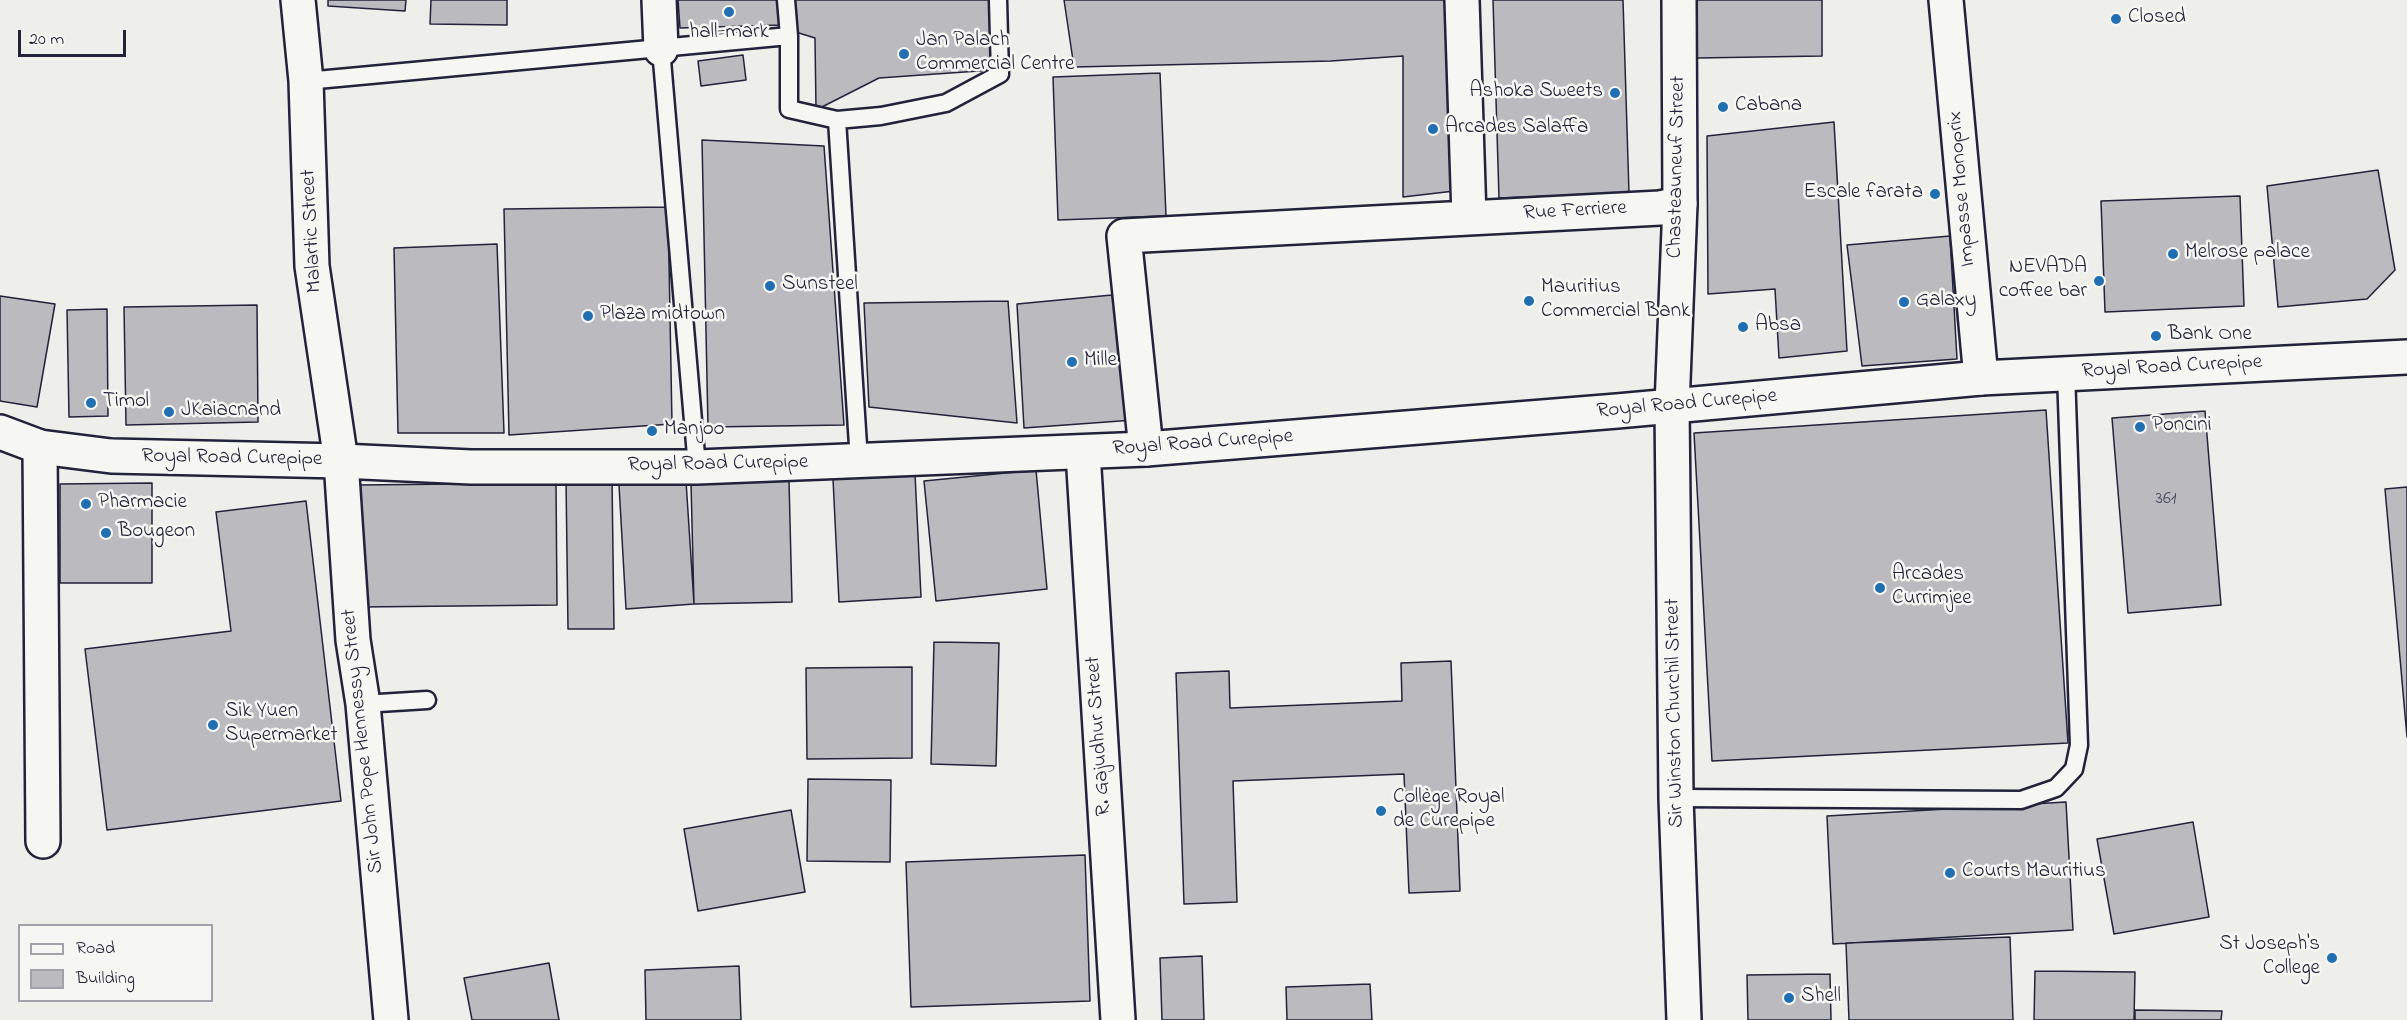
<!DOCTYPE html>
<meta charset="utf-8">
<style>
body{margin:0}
#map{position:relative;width:2407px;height:1020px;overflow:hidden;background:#eeeeeb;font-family:"Indie Flower",sans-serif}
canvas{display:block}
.legend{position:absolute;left:18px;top:924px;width:195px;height:78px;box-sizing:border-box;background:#f6f6f2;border:2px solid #a1a1a9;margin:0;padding:8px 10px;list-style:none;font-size:18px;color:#22223b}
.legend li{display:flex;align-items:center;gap:12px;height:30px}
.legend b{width:30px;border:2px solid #a1a1a9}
.scale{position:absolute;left:18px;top:30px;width:108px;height:27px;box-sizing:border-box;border:3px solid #22223b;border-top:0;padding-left:8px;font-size:18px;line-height:21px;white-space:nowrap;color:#22223b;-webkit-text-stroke:4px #f6f6f2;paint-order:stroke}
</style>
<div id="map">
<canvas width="2407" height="1020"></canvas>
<ul class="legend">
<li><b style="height:8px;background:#f6f6f2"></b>Road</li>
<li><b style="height:16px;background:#bbbbbf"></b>Building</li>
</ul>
<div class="scale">20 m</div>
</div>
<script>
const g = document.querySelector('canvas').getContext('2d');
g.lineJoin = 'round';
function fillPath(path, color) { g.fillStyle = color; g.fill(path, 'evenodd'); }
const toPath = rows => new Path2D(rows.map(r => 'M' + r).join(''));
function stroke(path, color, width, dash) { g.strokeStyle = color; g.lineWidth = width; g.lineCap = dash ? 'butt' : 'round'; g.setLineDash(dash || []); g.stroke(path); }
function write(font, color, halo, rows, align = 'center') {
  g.font = font + ' "Indie Flower",sans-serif'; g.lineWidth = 5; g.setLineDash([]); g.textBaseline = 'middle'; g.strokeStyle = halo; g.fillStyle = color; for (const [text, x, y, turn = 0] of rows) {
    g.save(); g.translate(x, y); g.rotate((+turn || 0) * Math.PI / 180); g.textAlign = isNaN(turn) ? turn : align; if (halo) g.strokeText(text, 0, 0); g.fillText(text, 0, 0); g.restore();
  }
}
const building = toPath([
 [328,0,406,0,405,11,328,6,328,0],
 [431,0,507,0,507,25,430,24,431,0],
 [678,0,779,0,781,25,680,28,678,0],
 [784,0,991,0,993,70,879,78,816,110,815,38,786,29,784,0],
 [1064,0,1461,0,1463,190,1403,197,1403,56,1331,61,1074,67,1064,0],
 [1493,0,1623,0,1629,193,1499,198,1493,0],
 [1696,0,1822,0,1822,56,1697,58,1696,0],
 [743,55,746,80,701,86,698,61,743,55],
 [1160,73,1166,216,1058,220,1053,77,1160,73],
 [1834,122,1847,351,1779,358,1775,289,1708,294,1707,136,1834,122],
 [702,140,824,146,844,425,708,427,702,140],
 [2378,170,2395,270,2367,299,2278,307,2267,186,2378,170],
 [2240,196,2244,306,2105,312,2101,201,2240,196],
 [668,207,672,424,509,435,504,209,668,207],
 [1950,236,1957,359,1862,366,1847,245,1950,236],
 [497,244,504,433,398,433,394,248,497,244],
 [1112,295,1134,420,1024,428,1017,304,1112,295],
 [0,296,55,304,37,407,0,401,0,296],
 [1008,301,1017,423,869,407,864,303,1008,301],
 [257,305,258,422,126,425,124,307,257,305],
 [107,309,108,416,69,417,67,310,107,309],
 [2046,410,2068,743,1712,761,1694,433,2046,410],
 [2205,411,2221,605,2128,613,2112,418,2205,411],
 [1036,470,1047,589,936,601,924,481,1036,470],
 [915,474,921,597,839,602,833,479,915,474],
 [612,479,614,629,568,629,566,480,612,479],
 [686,481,694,604,626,609,619,485,686,481],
 [789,481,792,602,694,604,691,483,789,481],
 [152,483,152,583,60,583,60,484,152,483],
 [556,483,557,605,359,607,358,485,556,483],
 [2407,487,2407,737,2385,489,2407,487],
 [306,501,341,801,107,830,85,649,231,631,216,512,306,501],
 [934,642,999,643,996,766,931,764,934,642],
 [1451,661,1460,891,1409,893,1404,774,1233,781,1237,902,1184,904,1176,673,1229,671,1230,708,1402,701,1401,663,1451,661],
 [912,667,912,758,807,759,806,668,912,667],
 [808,779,891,780,890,862,807,861,808,779],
 [2066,802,2073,930,1833,944,1827,816,2066,802],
 [791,810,805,892,698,911,684,829,791,810],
 [2193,822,2209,917,2114,934,2097,839,2193,822],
 [1085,855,1090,1001,911,1007,906,862,1085,855],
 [2010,937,2013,1020,1849,1020,1846,943,2010,937],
 [1202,956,1204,1020,1162,1020,1160,958,1202,956],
 [549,963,559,1020,472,1020,464,978,549,963],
 [739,966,741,1020,646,1020,645,970,739,966],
 [2035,971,2135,972,2134,1020,2034,1020,2035,971],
 [1830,974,1831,1020,1748,1020,1747,975,1830,974],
 [1370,984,1372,1020,1287,1020,1286,987,1370,984],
 [2135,1010,2222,1011,2221,1020,2135,1020,2135,1010]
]);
fillPath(building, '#bbbbbf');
stroke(building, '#22223b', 1.5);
const service = toPath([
 [786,0,789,36],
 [661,49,697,467],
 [306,81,789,36,789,109,837,120,881,116,946,103,1000,74,998,0],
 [837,120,859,461],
 [363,704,427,700],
 [1676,798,2021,800,2056,788,2074,769,2079,745,2066,373]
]);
const minor = toPath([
 [659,0,661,49],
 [1462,0,1469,217],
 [1946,0,1981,378],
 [40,447,43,841],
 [1146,449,1124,236,1660,208,1680,204],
 [1083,453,1118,1020],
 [341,461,353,640,363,704,391,1020]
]);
const tertiary = toPath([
 [298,0,306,81,312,266,341,461],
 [1679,0,1680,204,1672,406,1676,798,1684,1020]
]);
const primary = toPath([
 [0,432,40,447,111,456,341,461,471,467,697,467,1146,449,1617,411,1981,378,2407,357]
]);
stroke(service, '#22223b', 21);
stroke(minor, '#22223b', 38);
stroke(tertiary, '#22223b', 38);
stroke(primary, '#22223b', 38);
stroke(service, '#f6f6f2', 16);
stroke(minor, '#f6f6f2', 33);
stroke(tertiary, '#f6f6f2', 33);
stroke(primary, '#f6f6f2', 33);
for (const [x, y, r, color] of [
 [729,12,6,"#1f6fb2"],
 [2116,19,6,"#1f6fb2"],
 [904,54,6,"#1f6fb2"],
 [1615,93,6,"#1f6fb2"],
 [1723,107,6,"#1f6fb2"],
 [1433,129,6,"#1f6fb2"],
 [1935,194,6,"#1f6fb2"],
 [2173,254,6,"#1f6fb2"],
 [2099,281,6,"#1f6fb2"],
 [770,286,6,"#1f6fb2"],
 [1529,301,6,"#1f6fb2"],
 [1904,302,6,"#1f6fb2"],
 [588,316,6,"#1f6fb2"],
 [1743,327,6,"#1f6fb2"],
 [2156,336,6,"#1f6fb2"],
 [1072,362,6,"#1f6fb2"],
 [91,403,6,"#1f6fb2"],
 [169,412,6,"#1f6fb2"],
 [2140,427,6,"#1f6fb2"],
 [652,431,6,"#1f6fb2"],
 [86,504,6,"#1f6fb2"],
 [106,533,6,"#1f6fb2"],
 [1880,588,6,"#1f6fb2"],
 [213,725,6,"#1f6fb2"],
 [1381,811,6,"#1f6fb2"],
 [1950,873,6,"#1f6fb2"],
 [2332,958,6,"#1f6fb2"],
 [1789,998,6,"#1f6fb2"]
]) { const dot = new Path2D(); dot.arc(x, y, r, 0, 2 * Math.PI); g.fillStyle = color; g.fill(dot); stroke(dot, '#f6f6f2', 2); }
write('18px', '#48485c', null, [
 ["361",2166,500]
]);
write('21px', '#22223b', '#f6f6f2', [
 ["Closed",2128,19],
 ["hall-mark",729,34,"center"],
 ["Jan Palach",916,42],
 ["Commercial Centre",916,66],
 ["Ashoka Sweets",1603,93,"right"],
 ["Cabana",1735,107],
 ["Arcades Salaffa",1445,129],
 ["Escale farata",1923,194,"right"],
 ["Melrose palace",2185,254],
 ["NEVADA",2087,269,"right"],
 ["coffee bar",2087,293,"right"],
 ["Sunsteel",782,286],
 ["Mauritius",1541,289],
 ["Commercial Bank",1541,313],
 ["Galaxy",1916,302],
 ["Plaza midtown",600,316],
 ["Absa",1755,327],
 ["Bank One",2168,336],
 ["Mille",1084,362],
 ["Timol",103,403],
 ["JKaiacnand",181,412],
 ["Poncini",2152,427],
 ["Manjoo",664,431],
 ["Pharmacie",98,504],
 ["Bougeon",118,533],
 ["Arcades",1892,576],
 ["Currimjee",1892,600],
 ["Sik Yuen",225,713],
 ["Supermarket",225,737],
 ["Collège Royal",1393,799],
 ["de Curepipe",1393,823],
 ["Courts Mauritius",1962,873],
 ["St Joseph's",2320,946,"right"],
 ["College",2320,970,"right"],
 ["Shell",1801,998]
], 'left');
write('21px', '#22223b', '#f6f6f2', [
 ["Chasteauneuf Street",1678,167,-89],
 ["Impasse Monoprix",1963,189,-95],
 ["Rue Ferriere",1575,212,-3],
 ["Malartic Street",313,231,-93],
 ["Royal Road Curepipe",2172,368,-3],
 ["Royal Road Curepipe",1687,405,-5],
 ["Royal Road Curepipe",1203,444,-4],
 ["Royal Road Curepipe",232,459,1],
 ["Royal Road Curepipe",718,465,-1],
 ["Sir Winston Churchil Street",1676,713,-91],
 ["R. Gajudhur Street",1100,736,-94],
 ["Sir John Pope Hennessy Street",364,741,-96]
]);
</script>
